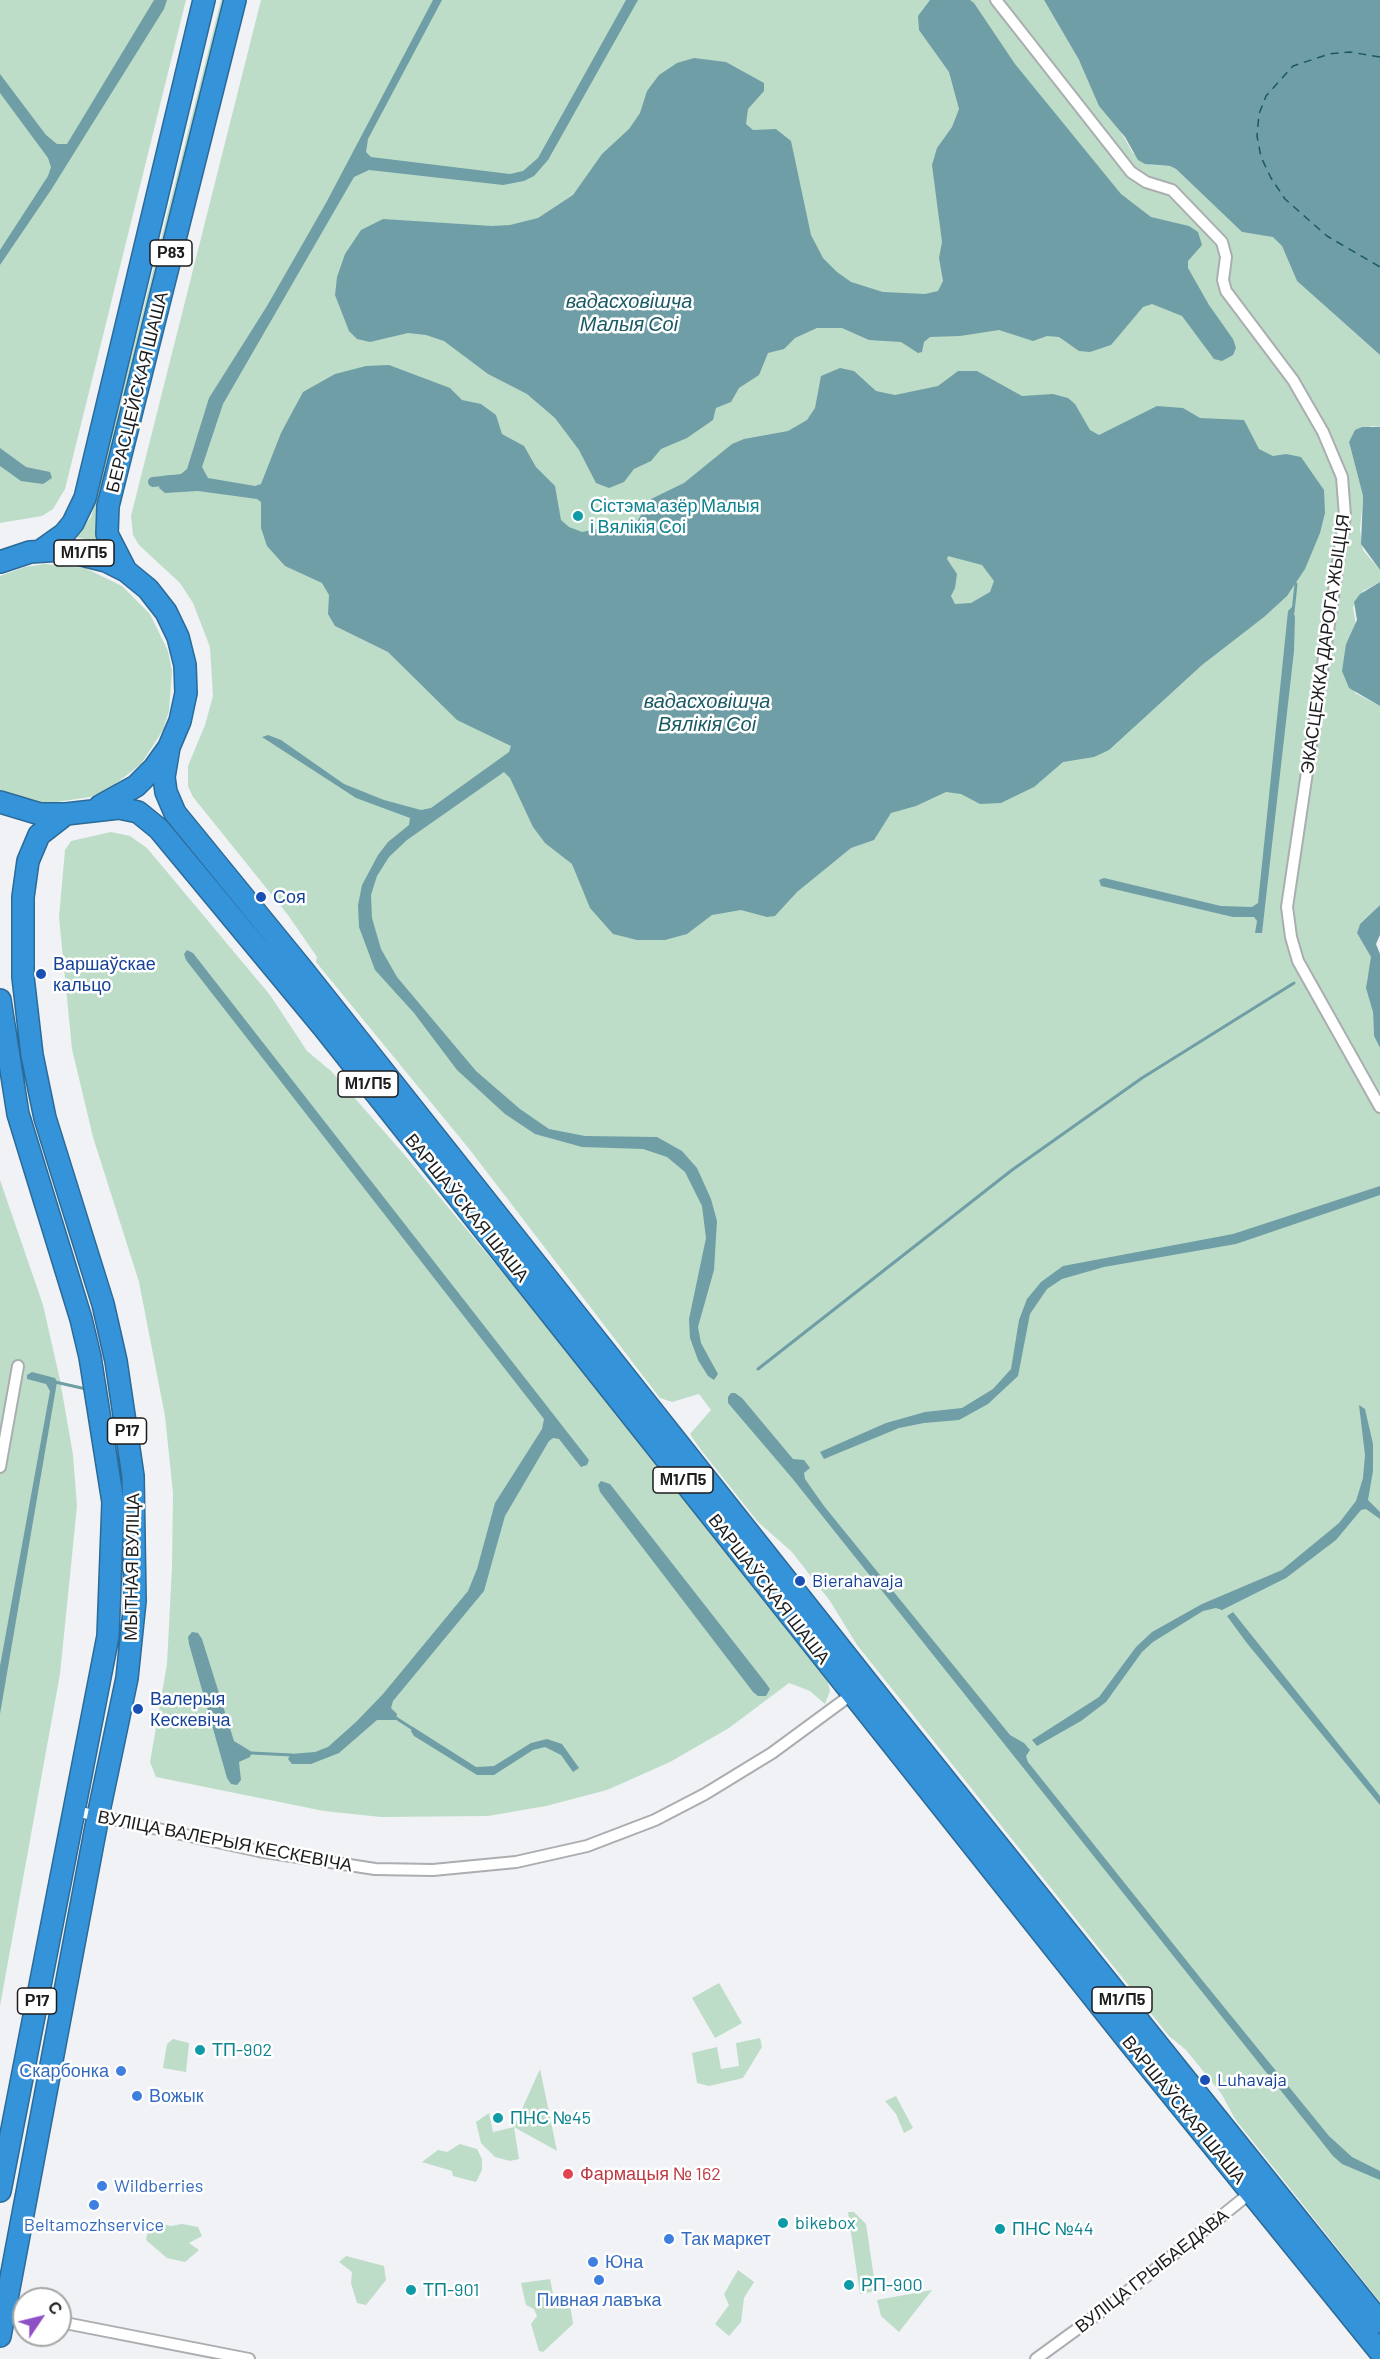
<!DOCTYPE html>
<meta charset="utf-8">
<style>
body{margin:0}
#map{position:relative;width:1380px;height:2359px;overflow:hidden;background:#f0f2f5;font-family:Barlow,sans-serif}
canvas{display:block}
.north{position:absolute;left:12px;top:2287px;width:60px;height:60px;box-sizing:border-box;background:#fff;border:2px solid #a4a5a5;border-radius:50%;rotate:55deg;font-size:16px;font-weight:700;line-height:24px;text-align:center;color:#1c1d1e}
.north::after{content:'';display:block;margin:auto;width:21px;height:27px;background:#8f50c5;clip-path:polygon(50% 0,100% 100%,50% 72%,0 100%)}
</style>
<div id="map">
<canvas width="1380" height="2359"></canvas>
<div class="north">С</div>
</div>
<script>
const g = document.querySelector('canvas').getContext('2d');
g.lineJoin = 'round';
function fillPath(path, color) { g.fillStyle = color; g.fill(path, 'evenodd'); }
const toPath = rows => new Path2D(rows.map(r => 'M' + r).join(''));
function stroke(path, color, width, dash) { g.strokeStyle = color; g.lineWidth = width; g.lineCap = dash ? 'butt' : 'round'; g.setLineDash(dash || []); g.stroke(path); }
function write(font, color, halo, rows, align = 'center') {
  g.font = font + ' Barlow,sans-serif'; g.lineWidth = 5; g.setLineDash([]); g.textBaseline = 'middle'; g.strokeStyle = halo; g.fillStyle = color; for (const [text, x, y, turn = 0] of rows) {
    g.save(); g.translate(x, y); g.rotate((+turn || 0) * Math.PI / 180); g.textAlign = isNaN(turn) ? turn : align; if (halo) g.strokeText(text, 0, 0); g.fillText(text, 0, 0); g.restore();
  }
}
fillPath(toPath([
 [0,0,186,0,65,489,53,509,42,516,0,523],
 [221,0,226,0,101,543,76,537,91,517],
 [261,0,1044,0,1133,153,1152,165,1170,166,1176,169,1242,232,1273,236,1282,246,1297,281,1380,355,1380,427,1371,426,1349,442,1363,496,1360,530,1363,550,1380,570,1380,582,1363,591,1353,607,1356,625,1346,644,1355,693,1380,706,1380,905,1360,924,1357,933,1371,956,1371,968,1367,979,1373,1012,1374,1036,1380,1048,1380,2302,1235,2119,1221,2093,1186,2050,1169,2036,857,1645,830,1601,792,1552,758,1522,701,1450,690,1434,711,1410,699,1394,672,1402,660,1398,470,1150,316,962,317,957,288,915,193,797,188,786,188,766,205,725,213,696,210,647,193,603,180,583,139,545,133,535,131,516],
 [45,564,85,568,122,586,150,614,168,651,172,671,169,711,163,730,141,764,109,789,90,797,50,803,30,801,0,790,0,576,25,567],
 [111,832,130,836,147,848,270,995,307,1051,331,1071,402,1152,583,1369,827,1678,830,1691,825,1704,810,1691,789,1683,729,1728,670,1762,607,1790,546,1806,488,1816,381,1817,324,1811,156,1777,150,1762,167,1664,172,1568,173,1493,165,1416,139,1282,93,1137,72,1049,59,917,65,850,71,841],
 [0,1180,43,1305,60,1380,73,1455,77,1506,60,1674,0,2006],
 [719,1983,742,2023,715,2038,692,1998],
 [760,2038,762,2047,743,2078,709,2086,697,2083,692,2053,717,2047,721,2069,739,2066,736,2043],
 [173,2039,189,2043,186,2072,163,2068,167,2044],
 [540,2069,557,2151,514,2127,519,2159,510,2161,495,2157,481,2143,476,2122,489,2113,493,2132,514,2127],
 [896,2096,913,2128,904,2133,896,2114,885,2101],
 [460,2144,477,2149,482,2159,482,2170,476,2182,453,2176,452,2171,422,2162,438,2150,447,2152],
 [848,2212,854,2212,866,2224,876,2291,860,2294],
 [150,2221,171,2226,182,2224,198,2227,202,2236,189,2243,199,2250,185,2262,167,2258,146,2240],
 [346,2256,384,2266,386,2280,366,2305,357,2303,351,2283,352,2272,339,2262],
 [738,2270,754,2282,744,2298,741,2322,729,2336,715,2324,729,2305,724,2294],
 [550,2279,553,2294,570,2304,573,2324,543,2352,539,2351,531,2324,537,2316,534,2309,526,2305,521,2283],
 [932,2290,899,2332,881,2316,877,2300]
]), '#bdddc8');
fillPath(toPath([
 [154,0,167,0,164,9,51,190,0,265,0,250,48,176,51,167,48,158,0,93,0,74,46,135,57,144,67,144],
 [433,0,442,0,368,139,366,152,371,157,510,174,523,171,538,158,626,0,638,0,548,160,534,176,524,181,503,185,369,170,354,177,223,404,202,467,208,478,255,486,261,484,281,433,303,392,335,374,366,366,389,365,450,388,462,400,481,404,496,415,502,434,524,446,536,467,555,486,561,520,569,527,582,532,602,528,626,532,636,524,649,500,684,483,732,444,744,439,788,431,807,420,815,408,821,376,840,368,854,371,876,391,895,395,938,386,958,371,977,371,1022,396,1053,394,1068,398,1075,404,1090,430,1099,435,1157,406,1183,408,1200,418,1244,420,1259,449,1273,456,1286,454,1301,457,1324,490,1325,513,1320,533,1305,569,1287,596,1264,617,1202,665,1109,750,1094,757,1063,762,1034,787,1001,803,980,804,961,794,946,792,916,806,891,813,874,840,851,848,797,892,775,916,767,917,741,910,712,915,687,934,665,940,637,940,613,934,590,908,572,864,545,843,533,827,510,778,504,772,407,840,389,857,377,876,371,895,372,918,381,949,397,977,476,1071,520,1109,549,1129,585,1136,657,1137,682,1151,697,1168,711,1199,717,1221,714,1270,698,1327,701,1343,718,1374,714,1380,708,1376,698,1360,690,1338,689,1319,706,1238,702,1206,685,1172,667,1157,643,1149,582,1147,535,1134,505,1114,457,1070,414,1013,375,970,359,927,358,905,362,885,378,855,388,842,409,825,410,818,356,798,262,737,268,735,281,740,344,784,384,800,421,810,431,808,509,752,511,746,457,720,388,652,335,626,328,614,329,595,322,583,285,566,267,546,261,528,261,502,257,499,198,491,165,493,159,488,163,476,181,474,187,469,209,398,267,306,326,203],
 [948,556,982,565,994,581,990,592,971,603,955,604,951,596,955,588,957,574,947,559],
 [930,0,970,0,974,3,1015,64,1121,194,1151,217,1189,226,1198,232,1202,245,1188,261,1188,268,1209,305,1233,339,1236,348,1233,355,1222,361,1214,359,1182,316,1152,304,1143,307,1111,345,1090,352,1079,351,1059,337,1047,336,1033,341,999,330,960,336,930,337,924,342,922,352,918,353,901,342,869,340,842,328,817,328,795,338,784,349,768,353,759,375,739,388,731,402,716,408,713,420,687,438,661,449,651,461,634,469,624,482,609,488,596,483,579,450,555,418,527,394,488,374,444,341,426,335,408,333,370,342,357,339,349,331,335,295,337,277,345,254,361,230,383,219,492,226,510,225,538,218,573,195,602,154,629,129,640,113,647,91,659,75,677,63,694,58,726,62,764,83,764,91,748,109,746,124,753,130,776,129,791,141,811,235,823,258,837,272,851,282,883,292,925,294,938,291,943,281,939,258,942,242,932,165,937,148,952,127,959,109,949,72,919,30,918,16],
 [1044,0,1380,0,1380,355,1297,281,1282,246,1273,237,1242,232,1176,169,1170,166,1145,164,1138,160,1125,137,1099,106,1079,60],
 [1362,427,1380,427,1380,570,1361,544,1363,496,1349,442,1355,430],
 [0,448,26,467,50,472,52,478,43,484,21,481,0,466],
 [1380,582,1380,706,1349,688,1342,671,1346,644,1357,620,1354,602,1360,594],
 [1292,607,1295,617,1294,651,1262,933,1255,933,1257,921,1254,917,1233,917,1101,886,1099,880,1104,878,1221,906,1252,907,1258,903,1288,611],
 [1380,905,1380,935,1376,944,1380,954,1380,1048,1374,1036,1373,1012,1366,988,1371,957,1357,933,1360,924],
 [187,950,193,953,589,1460,587,1465,581,1467,559,1439,553,1438,549,1441,505,1516,484,1591,393,1701,391,1708,397,1714,396,1720,377,1720,339,1753,311,1764,292,1764,288,1759,291,1754,315,1752,328,1747,356,1722,383,1694,468,1591,477,1569,495,1503,542,1429,544,1419,186,960,184,954],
 [1380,1186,1380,1195,1236,1244,1104,1267,1062,1279,1047,1289,1030,1314,1018,1376,988,1404,959,1420,924,1423,899,1428,824,1459,820,1452,886,1423,925,1412,962,1408,993,1389,1011,1369,1019,1320,1027,1299,1041,1282,1063,1266,1233,1234],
 [32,1372,55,1378,57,1382,0,1714,0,1666,50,1391,46,1384,27,1379,27,1375],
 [731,1393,735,1393,742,1398,793,1459,804,1460,810,1468,804,1473,805,1479,824,1506,1010,1735,1024,1743,1030,1750,1026,1756,1028,1762,1202,1980,1329,2136,1352,2157,1380,2171,1380,2180,1342,2164,1333,2156,792,1478,728,1403,728,1397],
 [1359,1405,1365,1409,1373,1444,1373,1471,1368,1500,1380,1512,1380,1519,1366,1509,1361,1510,1336,1540,1286,1578,1222,1610,1216,1608,1203,1611,1153,1642,1142,1652,1106,1702,1081,1721,1037,1746,1032,1740,1099,1697,1136,1647,1152,1632,1202,1604,1282,1570,1339,1523,1356,1501,1363,1478,1365,1455],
 [601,1481,610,1484,765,1682,770,1689,766,1696,758,1696,753,1692,600,1492,598,1485],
 [1233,1612,1380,1796,1380,1805,1246,1642,1227,1616],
 [192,1632,198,1633,202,1639,234,1741,252,1752,250,1757,239,1762,241,1780,237,1785,231,1784,227,1778,189,1644,188,1637],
 [413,1727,476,1767,494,1766,531,1743,547,1739,562,1744,579,1768,573,1772,561,1755,545,1747,533,1750,494,1775,477,1775,414,1736,411,1731]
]), '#709ea6');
stroke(toPath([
 [1293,612,1296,584],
 [758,1369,1012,1170,1142,1078,1294,983],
 [55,1382,86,1389],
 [396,1718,413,1729],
 [251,1753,292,1755]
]), '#709ea6', 3);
stroke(toPath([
 [153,482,173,480]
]), '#709ea6', 10);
stroke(toPath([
 [1380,57,1350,52,1329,54,1293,66,1266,96,1259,114,1257,136,1261,157,1271,178,1285,199,1327,236,1380,267]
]), '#195a63', 1.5, [8, 6]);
const street = toPath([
 [996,0,1131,172,1146,182,1172,190,1222,242,1226,257,1223,280,1226,291,1293,380,1323,432,1342,477,1345,516,1287,907,1291,937,1298,961,1380,1107],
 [0,1467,18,1366],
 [75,1811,259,1851,375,1869,433,1870,516,1862,587,1846,655,1820,705,1794,772,1753,855,1692],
 [1,2310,24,2314],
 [60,2322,249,2359],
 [1036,2359,1113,2303,1254,2190]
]);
const highway = toPath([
 [40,551,64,534,73,523,85,498,204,0],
 [0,562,30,552,62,550,106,561,126,571,148,589,166,612,178,637,185,665,186,693,180,721,169,747,154,768,136,786,100,806],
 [126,571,107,534,108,506,235,0],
 [169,747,164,777,166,792,175,813,303,970,886,1706,1380,2322],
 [0,802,40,814,66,814,119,808,138,812,159,829,324,1028,1129,2042,1380,2352],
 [0,1000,18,1114,81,1319,90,1357,113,1502,108,1636,0,2191],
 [0,2336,98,1816,127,1678,135,1601,133,1476,116,1361,103,1304,45,1118,32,1055,23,977,23,897,28,861,39,835,66,814]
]);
stroke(street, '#abaeb0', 14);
stroke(highway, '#2c6a98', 24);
stroke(street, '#fff', 10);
stroke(highway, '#3593d9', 21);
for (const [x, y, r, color] of [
 [578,516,6,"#0f9aa8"],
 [261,897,6,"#1a4fb4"],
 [41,974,6,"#1a4fb4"],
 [800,1581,6,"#1a4fb4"],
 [138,1709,6,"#1a4fb4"],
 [200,2050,6,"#0f9aa8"],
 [121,2071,6,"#3f7fe0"],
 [1205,2080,6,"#1a4fb4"],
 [137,2096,6,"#3f7fe0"],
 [498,2118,6,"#0f9aa8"],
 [568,2174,6,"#e0444e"],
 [102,2186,6,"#3f7fe0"],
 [94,2205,6,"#3f7fe0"],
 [783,2223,6,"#0f9aa8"],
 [1000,2229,6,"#0f9aa8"],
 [669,2239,6,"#3f7fe0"],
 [593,2262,6,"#3f7fe0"],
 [599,2280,6,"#3f7fe0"],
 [849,2285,6,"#0f9aa8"],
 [411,2290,6,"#0f9aa8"]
]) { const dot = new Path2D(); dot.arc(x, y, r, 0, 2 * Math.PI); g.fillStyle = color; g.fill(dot); stroke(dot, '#fff', 2); }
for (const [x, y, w] of [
 [171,253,42],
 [84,553,60],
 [368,1084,60],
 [127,1431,39],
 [683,1480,60],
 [1122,2000,60],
 [37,2001,39]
]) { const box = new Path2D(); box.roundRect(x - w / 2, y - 13, w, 26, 4.5); g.fillStyle = '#fff'; g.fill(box); stroke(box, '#1c1d1e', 1.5); }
write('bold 16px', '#1c1d1e', null, [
 ["Р83",171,253],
 ["М1/П5",84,553],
 ["М1/П5",368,1084],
 ["Р17",127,1431],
 ["М1/П5",683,1480],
 ["М1/П5",1122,2000],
 ["Р17",37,2001]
]);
write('18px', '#1c1d1e', '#fff', [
 ["БЕРАСЦЕЙСКАЯ ШАША",137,392,-76],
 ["ЭКАСЦЕЖКА ДАРОГА ЖЫЦЦЯ",1325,644,-82],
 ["ВАРШАЎСКАЯ ШАША",467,1208,51],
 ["МЫТНАЯ ВУЛІЦА",132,1567,-89],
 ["ВАРШАЎСКАЯ ШАША",769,1589,52],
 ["ВУЛІЦА ВАЛЕРЫЯ КЕСКЕВІЧА",225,1841,11],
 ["ВАРШАЎСКАЯ ШАША",1184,2110,51],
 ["ВУЛІЦА ГРЫБАЕДАВА",1152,2271,-38]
]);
write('18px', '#0d838f', '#fff', [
 ["Сістэма азёр Малыя",590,506],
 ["і Вялікія Соі",590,527],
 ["ТП-902",212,2050],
 ["ПНС №45",510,2118],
 ["bikebox",795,2223],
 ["ПНС №44",1012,2229],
 ["РП-900",861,2285],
 ["ТП-901",423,2290]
], 'left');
write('18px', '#164399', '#fff', [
 ["Соя",273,897],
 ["Варшаўскае",53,964],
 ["кальцо",53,985],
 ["Bierahavaja",812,1581],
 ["Валерыя",150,1699],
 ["Кескевіча",150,1720],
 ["Luhavaja",1217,2080]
], 'left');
write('18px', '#366cbe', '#fff', [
 ["Скарбонка",109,2071,"right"],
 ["Вожык",149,2096],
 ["Wildberries",114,2186],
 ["Beltamozhservice",94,2225,"center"],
 ["Так маркет",681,2239],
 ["Юна",605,2262],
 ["Пивная лавъка",599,2300,"center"]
], 'left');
write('18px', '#be3a42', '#fff', [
 ["Фармацыя № 162",580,2174]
], 'left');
write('italic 20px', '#195a63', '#fff', [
 ["вадасховішча",629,301],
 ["Малыя Соі",629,324],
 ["вадасховішча",707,701],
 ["Вялікія Соі",707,724]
]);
</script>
